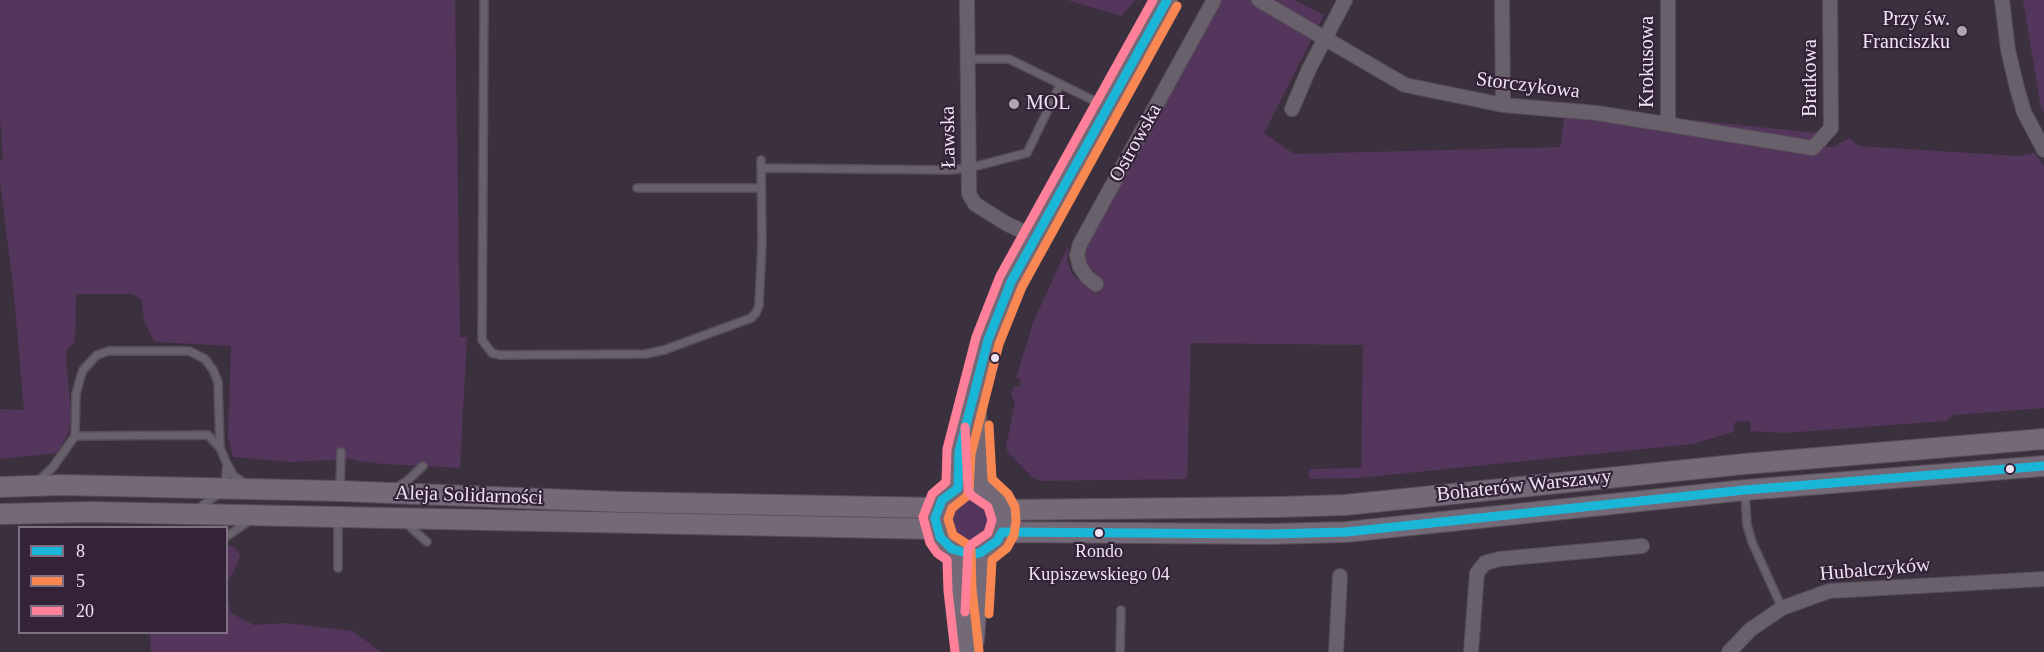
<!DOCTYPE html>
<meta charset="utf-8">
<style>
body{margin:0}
#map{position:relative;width:2044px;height:652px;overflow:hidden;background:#3b313e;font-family:Georgia,serif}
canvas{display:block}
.legend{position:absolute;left:18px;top:526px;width:210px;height:108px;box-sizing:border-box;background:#342238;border:2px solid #7f6f82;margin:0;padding:8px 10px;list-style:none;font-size:18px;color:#efe3f2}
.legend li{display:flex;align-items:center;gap:12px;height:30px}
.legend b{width:30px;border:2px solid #7f6f82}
</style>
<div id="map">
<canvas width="2044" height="652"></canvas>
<ul class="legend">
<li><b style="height:8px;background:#1ab6d8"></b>8</li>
<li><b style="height:8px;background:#f88751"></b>5</li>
<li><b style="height:8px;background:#ff8098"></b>20</li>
</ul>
</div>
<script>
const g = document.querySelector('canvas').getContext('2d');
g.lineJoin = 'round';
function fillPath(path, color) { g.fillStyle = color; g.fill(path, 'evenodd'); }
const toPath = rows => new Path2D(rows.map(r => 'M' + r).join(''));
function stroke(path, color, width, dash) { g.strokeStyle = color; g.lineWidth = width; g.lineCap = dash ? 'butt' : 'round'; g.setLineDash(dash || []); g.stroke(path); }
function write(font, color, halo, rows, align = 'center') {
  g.font = font + ' Georgia,serif'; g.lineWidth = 4.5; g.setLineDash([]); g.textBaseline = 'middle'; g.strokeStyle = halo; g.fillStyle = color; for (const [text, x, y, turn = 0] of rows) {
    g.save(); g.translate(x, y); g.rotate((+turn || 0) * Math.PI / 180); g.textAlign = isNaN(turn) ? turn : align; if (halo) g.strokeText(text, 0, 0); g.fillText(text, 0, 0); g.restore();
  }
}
fillPath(toPath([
 [0,0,455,0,460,337,467,337,460,468,383,464,357,461,352,459,291,462,233,457,228,438,231,346,157,342,153,339,144,321,142,300,134,295,129,294,76,294,75,342,67,349,66,358,71,416,68,434,57,453,0,459,0,409,24,410,13,286,0,181,0,162,3,158,0,119],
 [1067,0,1136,0,1121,16],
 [1222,0,1294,0,1324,15,1264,133,1294,154,1560,147,1566,107,1817,133,1813,146,1834,147,1849,138,1859,146,2018,156,2035,153,2044,166,2044,408,1954,415,1945,421,1785,433,1751,431,1750,421,1735,422,1733,432,1693,444,1358,478,1309,479,1309,469,1361,468,1363,345,1191,343,1187,479,1040,481,1032,477,1008,452,1006,447,1015,402,1011,395,1014,386,1019,387,1021,379,1016,378,1033,323,1067,248,1069,250,1067,261,1073,275,1084,285,1093,290,1099,278,1091,272,1086,262,1086,252,1089,242],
 [2023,0,2044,0,2044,113,2041,108],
 '948 519a21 21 0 1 1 42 0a21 21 0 1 1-42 0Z',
 [227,546,235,547,240,556,235,569,227,582],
 [227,596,231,613,254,625,286,623,353,631,381,652,151,652,150,633,226,632]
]), '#54355b');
const service = toPath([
 [484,0,482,340,492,353,500,355,645,354,664,350,751,318,756,313,759,305,762,242,761,160],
 [968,59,1009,59,1107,107],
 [761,168,949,170,969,168,1027,153,1060,85],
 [637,188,761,188],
 [75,436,76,394,80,379,83,370,97,355,109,351,189,351,205,359,213,370,218,382,220,448],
 [228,465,233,475,244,483],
 [37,482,53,467,75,436,208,435,220,448,227,464,225,489,199,508],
 [397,487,407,481,423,466],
 [340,488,341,452],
 [1745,493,1747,525,1752,542,1782,608],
 [407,524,427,542],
 [226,537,249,521],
 [338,568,338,519],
 [1120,652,1121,610]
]);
const minor = toPath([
 [967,0,969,194,975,204,1007,224,1035,237],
 [1259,0,1405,85,1503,105,1597,113,1813,148,1831,128,1830,0],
 [1502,0,1503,105],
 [1668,0,1668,124],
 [2002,0,2008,50,2017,88,2024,112,2044,150],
 [1292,109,1309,69,1345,0],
 [1096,284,1087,277,1080,267,1077,255,1080,244,1214,0],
 [1336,652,1340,576],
 [1471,652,1477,573,1485,563,1499,559,1642,546],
 [1729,652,1750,630,1782,608,1829,591,2044,579]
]);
const secondary = toPath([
 [976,409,980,487],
 '936 520a34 34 0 1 1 68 0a34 34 0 1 1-68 0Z',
 [0,487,62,485,340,491,622,502,938,508],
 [958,488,959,452,975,392,988,340,1011,282,1167,0],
 [1003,510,1279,507,1345,505,1744,464,2044,439],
 [0,514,91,512,936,529],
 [1002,532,1270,534,1346,532,1745,490,2044,466],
 [959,553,960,590,967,652],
 [974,640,980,553]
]);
stroke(service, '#574e5a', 10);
stroke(minor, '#574e5a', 16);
stroke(secondary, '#574e5a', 22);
stroke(service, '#68606b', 7);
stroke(minor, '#68606b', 14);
stroke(secondary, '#746977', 20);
stroke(toPath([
 [1167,0,1011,282,988,340,959,452,958,488,942,500,935,518,940,537,952,549,970,554,980,553,997,541,1002,532,1270,534,1346,532,1745,490,2044,466]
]), '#1ab6d8', 9);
stroke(toPath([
 [989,614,992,560,1007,548,1014,535,1016,521,1015,507,1008,494,992,479,989,425],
 [979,651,972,589,971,550,967,544,953,535,948,519,952,508,966,497,969,492,971,454,999,344,1022,287,1177,6]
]), '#f88751', 9);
stroke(toPath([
 [965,427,968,490,972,496,988,507,992,520,988,533,972,544,968,550,965,612],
 [955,652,948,591,947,560,937,553,930,543,923,517,932,494,946,482,947,449,976,337,1000,276,1153,0]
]), '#ff8098', 9);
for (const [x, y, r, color] of [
 [1962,31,6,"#b0a5b3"],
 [1014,104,6,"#b0a5b3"],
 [995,358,5,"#efe3f2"],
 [2010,469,5,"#efe3f2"],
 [1099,533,5,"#efe3f2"]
]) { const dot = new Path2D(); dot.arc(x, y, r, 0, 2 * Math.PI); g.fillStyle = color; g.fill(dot); stroke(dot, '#342238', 2); }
write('18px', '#efe3f2', '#342238', [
 ["Rondo",1099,552],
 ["Kupiszewskiego 04",1099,575]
]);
write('20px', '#efe3f2', '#342238', [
 ["Przy św.",1950,20],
 ["Franciszku",1950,43],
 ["MOL",1026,104,"left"]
], 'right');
write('20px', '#efe3f2', '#342238', [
 ["Krokusowa",1648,62,-90],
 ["Bratkowa",1811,78,-90],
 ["Storczykowa",1528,86,7],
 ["Ławska",949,137,-91],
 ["Ostrowska",1136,143,-61],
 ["Bohaterów Warszawy",1524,486,-6],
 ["Aleja Solidarności",469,496,2],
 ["Hubalczyków",1875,570,-5]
]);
</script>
